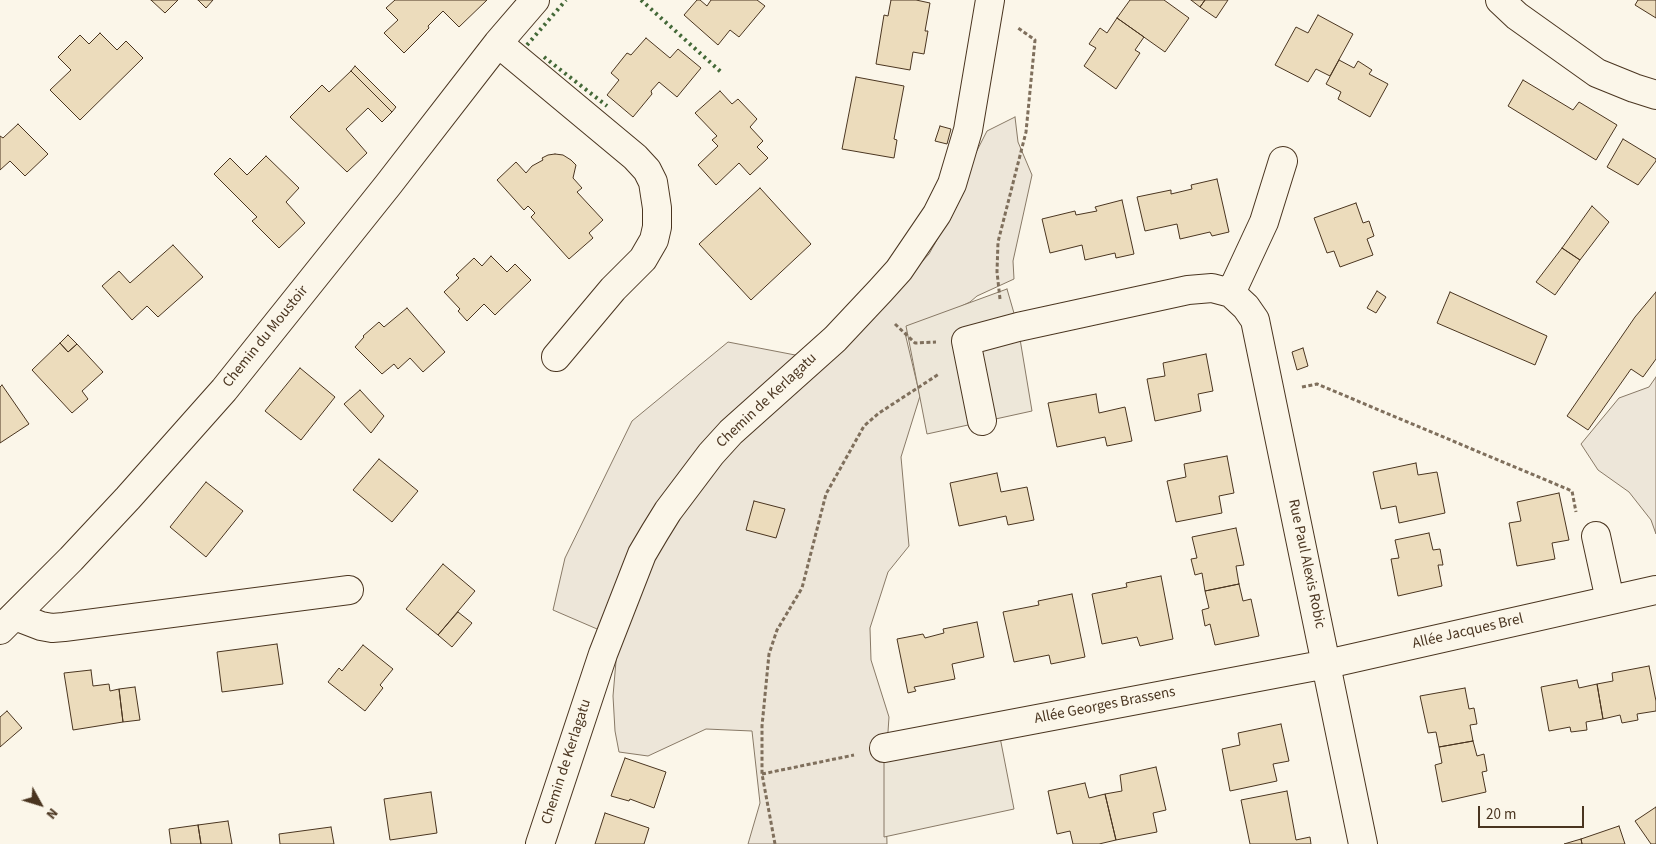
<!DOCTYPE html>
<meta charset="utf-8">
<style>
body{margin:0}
#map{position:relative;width:1656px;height:844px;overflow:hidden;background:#fbf6e9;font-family:"Source Sans 3",sans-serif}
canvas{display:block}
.north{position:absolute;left:15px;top:779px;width:50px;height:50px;-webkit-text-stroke:4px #fbf6e9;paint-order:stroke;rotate:129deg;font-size:14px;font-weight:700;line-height:20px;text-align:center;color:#4a3520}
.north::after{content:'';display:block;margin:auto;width:18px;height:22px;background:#4a3520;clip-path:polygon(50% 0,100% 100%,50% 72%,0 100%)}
.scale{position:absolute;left:1478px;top:806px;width:106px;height:22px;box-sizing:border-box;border:2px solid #4a3520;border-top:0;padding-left:6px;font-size:15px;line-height:18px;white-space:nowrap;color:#4a3520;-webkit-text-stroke:4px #fbf6e9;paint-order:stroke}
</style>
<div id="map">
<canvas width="1656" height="844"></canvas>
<div class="north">N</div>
<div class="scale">20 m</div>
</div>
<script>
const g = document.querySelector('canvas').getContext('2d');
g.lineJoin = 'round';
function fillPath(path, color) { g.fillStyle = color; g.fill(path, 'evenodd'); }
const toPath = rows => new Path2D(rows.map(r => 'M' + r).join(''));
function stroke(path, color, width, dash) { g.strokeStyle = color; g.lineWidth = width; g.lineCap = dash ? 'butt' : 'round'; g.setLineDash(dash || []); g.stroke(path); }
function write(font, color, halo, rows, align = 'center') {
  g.font = font + ' "Source Sans 3",sans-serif'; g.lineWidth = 4; g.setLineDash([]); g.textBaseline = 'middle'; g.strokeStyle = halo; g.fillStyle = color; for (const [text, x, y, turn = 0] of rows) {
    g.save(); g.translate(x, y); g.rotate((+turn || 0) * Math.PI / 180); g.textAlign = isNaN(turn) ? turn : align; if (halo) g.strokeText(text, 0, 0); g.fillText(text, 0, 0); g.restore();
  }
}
const green = toPath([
 [1015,117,1018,142,1032,175,1013,261,1014,279,977,296,970,302,905,333,920,396,901,457,909,546,888,572,870,628,871,660,889,717,885,776,887,844,748,844,760,803,752,731,706,729,648,756,619,752,615,731,613,696,618,638,553,610,565,558,632,421,728,342,821,360,870,319,929,254,948,220,966,172,987,131,1015,117],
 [1656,377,1656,534,1651,520,1629,492,1598,470,1581,444,1619,398,1649,387,1656,377]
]);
fillPath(green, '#ede6d9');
stroke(green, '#887966', 1);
const parking = toPath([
 [1007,289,1018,327,1032,411,927,434,906,326,1007,289],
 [998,727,1014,809,884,837,884,748,998,727]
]);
fillPath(parking, '#ede7d9');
stroke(parking, '#887966', 1);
const building = toPath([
 [151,0,178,0,165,13,151,0],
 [198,0,213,0,206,8,198,0],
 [395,0,487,0,459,27,443,11,428,26,429,28,404,53,384,33,398,20,386,8,395,0],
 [697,0,700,0,707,6,711,0,757,0,765,6,739,37,730,30,718,45,684,15,697,0],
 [891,0,916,0,930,3,925,31,928,31,924,54,913,52,910,70,876,64,884,15,888,16,891,0],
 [1130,0,1164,0,1189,18,1165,52,1117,18,1130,0],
 [1191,0,1205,0,1200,7,1191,0],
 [1205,0,1228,0,1216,18,1200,7,1205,0],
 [1638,0,1656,0,1656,18,1635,5,1638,0],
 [1318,15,1353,34,1330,76,1316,69,1308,82,1275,65,1296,27,1308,33,1318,15],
 [1117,18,1144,37,1135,50,1140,53,1116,89,1084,66,1096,48,1089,44,1100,28,1107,33,1117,18],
 [100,33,117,50,126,41,143,58,80,120,50,90,71,70,58,57,80,35,89,44,100,33],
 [646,38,670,58,678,49,701,68,677,97,659,82,651,91,652,94,633,117,607,95,619,80,611,73,627,53,631,55,646,38],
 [1339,60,1354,68,1358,61,1372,70,1369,74,1388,84,1370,117,1338,99,1341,92,1326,84,1339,60],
 [355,66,396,107,392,112,351,71,355,66],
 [351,71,392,112,382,122,368,108,346,129,367,153,347,172,290,117,322,85,329,92,351,71],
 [856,77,904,86,894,139,897,140,894,158,842,149,856,77],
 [1523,80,1573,110,1579,102,1617,125,1596,160,1508,106,1523,80],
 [720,91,732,104,738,99,757,119,750,127,763,141,757,147,768,158,750,175,739,163,716,185,698,165,718,146,712,140,717,136,695,113,720,91],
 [18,124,48,154,25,176,10,161,0,170,0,136,3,138,18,124],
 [940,126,951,129,947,144,935,141,940,126],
 [1623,139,1656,159,1656,161,1638,185,1607,167,1623,139],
 [555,154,563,155,571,160,576,165,573,178,582,188,577,192,603,220,589,233,593,238,569,259,531,217,535,213,528,206,524,210,497,180,516,162,526,173,532,166,543,160,542,158,548,155,555,154],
 [266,156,299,188,286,202,305,223,279,248,252,221,257,217,214,174,230,158,247,175,266,156],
 [1217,179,1229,232,1212,236,1210,232,1180,239,1177,224,1145,231,1137,197,1171,190,1171,194,1192,189,1191,185,1217,179],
 [760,188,811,244,751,300,699,244,760,188],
 [1122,200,1134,254,1116,258,1115,253,1085,260,1082,245,1050,253,1042,219,1075,211,1076,215,1097,211,1095,207,1122,200],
 [1356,203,1363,223,1369,221,1374,236,1367,239,1373,255,1340,267,1334,251,1327,253,1314,218,1356,203],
 [1592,206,1609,222,1580,260,1562,248,1592,206],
 [173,245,203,277,158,317,147,306,132,320,102,286,119,271,130,283,173,245],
 [1562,248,1580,260,1555,295,1536,282,1562,248],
 [491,256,507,272,515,264,531,280,495,315,484,304,467,321,458,311,460,309,444,292,459,278,456,275,474,258,482,266,491,256],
 [1377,291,1386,297,1376,313,1367,308,1377,291],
 [1450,292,1547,336,1535,365,1437,323,1450,292],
 [1656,292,1656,359,1643,377,1631,369,1588,430,1567,416,1635,317,1656,292],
 [407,308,445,352,423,372,410,358,398,369,394,364,382,374,355,347,364,337,363,336,379,322,384,327,407,308],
 [68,335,77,344,68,352,60,343,68,335],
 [60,343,68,352,77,344,103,372,82,391,88,399,72,413,32,370,60,343],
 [1303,348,1308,366,1297,370,1292,352,1303,348],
 [1206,354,1213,391,1198,394,1201,411,1155,421,1147,379,1165,376,1163,363,1206,354],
 [300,368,335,397,301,440,265,411,300,368],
 [2,385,29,424,0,443,0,387,2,385],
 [360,390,384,416,371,433,344,404,360,390],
 [1096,394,1099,413,1125,407,1132,441,1107,446,1105,437,1057,447,1048,403,1096,394],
 [1227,456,1234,493,1219,496,1222,513,1176,522,1167,481,1186,477,1184,464,1227,456],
 [379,459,418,491,392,522,353,490,379,459],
 [1416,463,1418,475,1437,472,1445,513,1399,523,1396,506,1381,509,1373,472,1416,463],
 [997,473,1001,492,1027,487,1034,520,1008,525,1006,516,959,526,950,483,997,473],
 [206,482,243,511,206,557,170,527,206,482],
 [1559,493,1569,540,1552,543,1555,559,1517,566,1509,523,1521,521,1517,502,1559,493],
 [754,501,785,509,776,538,746,530,754,501],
 [1236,528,1244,565,1236,566,1239,584,1205,591,1202,573,1195,575,1191,559,1197,558,1192,537,1236,528],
 [1429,533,1433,550,1440,549,1443,565,1438,565,1442,586,1398,596,1391,559,1399,558,1395,540,1429,533],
 [443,564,475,591,438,635,406,609,443,564],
 [1161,576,1173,639,1140,646,1137,637,1102,644,1092,594,1127,587,1126,583,1161,576],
 [1239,584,1243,601,1251,599,1259,636,1215,645,1210,624,1205,626,1202,610,1209,608,1205,591,1239,584],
 [1072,594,1085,657,1051,664,1049,655,1014,662,1003,612,1039,605,1038,601,1072,594],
 [458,612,472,623,452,647,438,635,458,612],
 [977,622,984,657,952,664,955,679,914,687,916,691,908,693,897,639,923,634,925,638,944,633,943,629,977,622],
 [277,644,283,684,222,692,217,652,277,644],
 [363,645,393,669,380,685,383,688,365,711,328,682,339,668,342,671,363,645],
 [1649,666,1656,701,1656,711,1637,714,1638,720,1622,723,1620,715,1603,719,1597,684,1613,681,1612,673,1649,666],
 [91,670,93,686,109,684,110,691,119,689,123,722,73,730,64,673,91,670],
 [1577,680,1579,688,1597,684,1603,719,1586,722,1587,730,1571,732,1570,727,1549,731,1541,687,1577,680],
 [135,687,140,720,123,722,119,689,135,687],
 [1465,688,1469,709,1474,708,1477,724,1470,725,1473,741,1439,747,1436,732,1428,733,1420,696,1465,688],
 [7,711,22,728,0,747,0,717,7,711],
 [1281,724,1289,761,1273,764,1277,781,1230,791,1222,749,1240,745,1238,733,1281,724],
 [1473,741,1477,756,1484,754,1487,771,1482,772,1486,792,1442,802,1435,765,1442,763,1439,747,1473,741],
 [625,758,666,772,654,808,630,799,629,801,611,796,625,758],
 [1156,767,1166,810,1153,813,1157,832,1116,840,1105,794,1122,791,1120,775,1156,767],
 [1085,783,1089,798,1105,794,1116,840,1099,844,1073,844,1070,831,1057,834,1048,791,1085,783],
 [1287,791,1296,840,1310,837,1311,844,1250,844,1241,800,1287,791],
 [431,792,437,833,390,840,384,799,431,792],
 [1656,807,1656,844,1651,844,1635,821,1656,807],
 [605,813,649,828,644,844,595,844,605,813],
 [228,821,232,844,201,844,198,825,228,821],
 [198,825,201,844,171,844,169,829,198,825],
 [1619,826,1625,844,1582,844,1581,839,1619,826],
 [331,827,334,844,280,844,279,834,331,827],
 [1581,839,1582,844,1564,844,1581,839]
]);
fillPath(building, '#ecdcbc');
stroke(building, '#4a3520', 1);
const minor = toPath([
 [1500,0,1517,16,1597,73,1634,88,1656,95],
 [498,43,635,157,647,170,653,182,657,208,657,227,654,240,643,259,613,289,556,357],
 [1231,293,1264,222,1283,161],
 [982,421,966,341,1018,327,1188,290,1212,288,1231,293,1246,307,1255,320,1363,844],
 [1596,536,1610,600],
 [15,616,41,626,52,628,64,627,349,590],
 [0,630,71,559,128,498,224,390,388,185,498,43,535,0],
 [884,748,1327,664,1656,590],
 [540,844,603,654,642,554,655,532,668,511,711,454,731,432,835,339,881,290,899,270,937,214,952,184,968,130,990,0]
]);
stroke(minor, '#4a3520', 30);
stroke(toPath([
 [1000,299,997,272,998,242,1026,132,1035,40,1018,28],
 [895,324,915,343,936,342],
 [1302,387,1317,384,1572,491,1576,512],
 [762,774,854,755],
 [775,844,762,774,762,726,769,654,777,630,802,588,826,494,864,426,879,413,939,374]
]), '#7f6f5c', 3, [4, 2.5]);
stroke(minor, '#fbf6e9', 28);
stroke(toPath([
 [641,0,721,72],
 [527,45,566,0],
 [544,57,607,106]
]), '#436837', 4, [2.5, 4]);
write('15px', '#4a3520', '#fbf6e9', [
 ["Chemin du Moustoir",266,337,-51],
 ["Chemin de Kerlagatu",767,401,-43],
 ["Rue Paul Alexis Robic",1306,564,78],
 ["Allée Jacques Brel",1468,632,-13],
 ["Allée Georges Brassens",1105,706,-11],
 ["Chemin de Kerlagatu",567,762,-72]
]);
</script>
